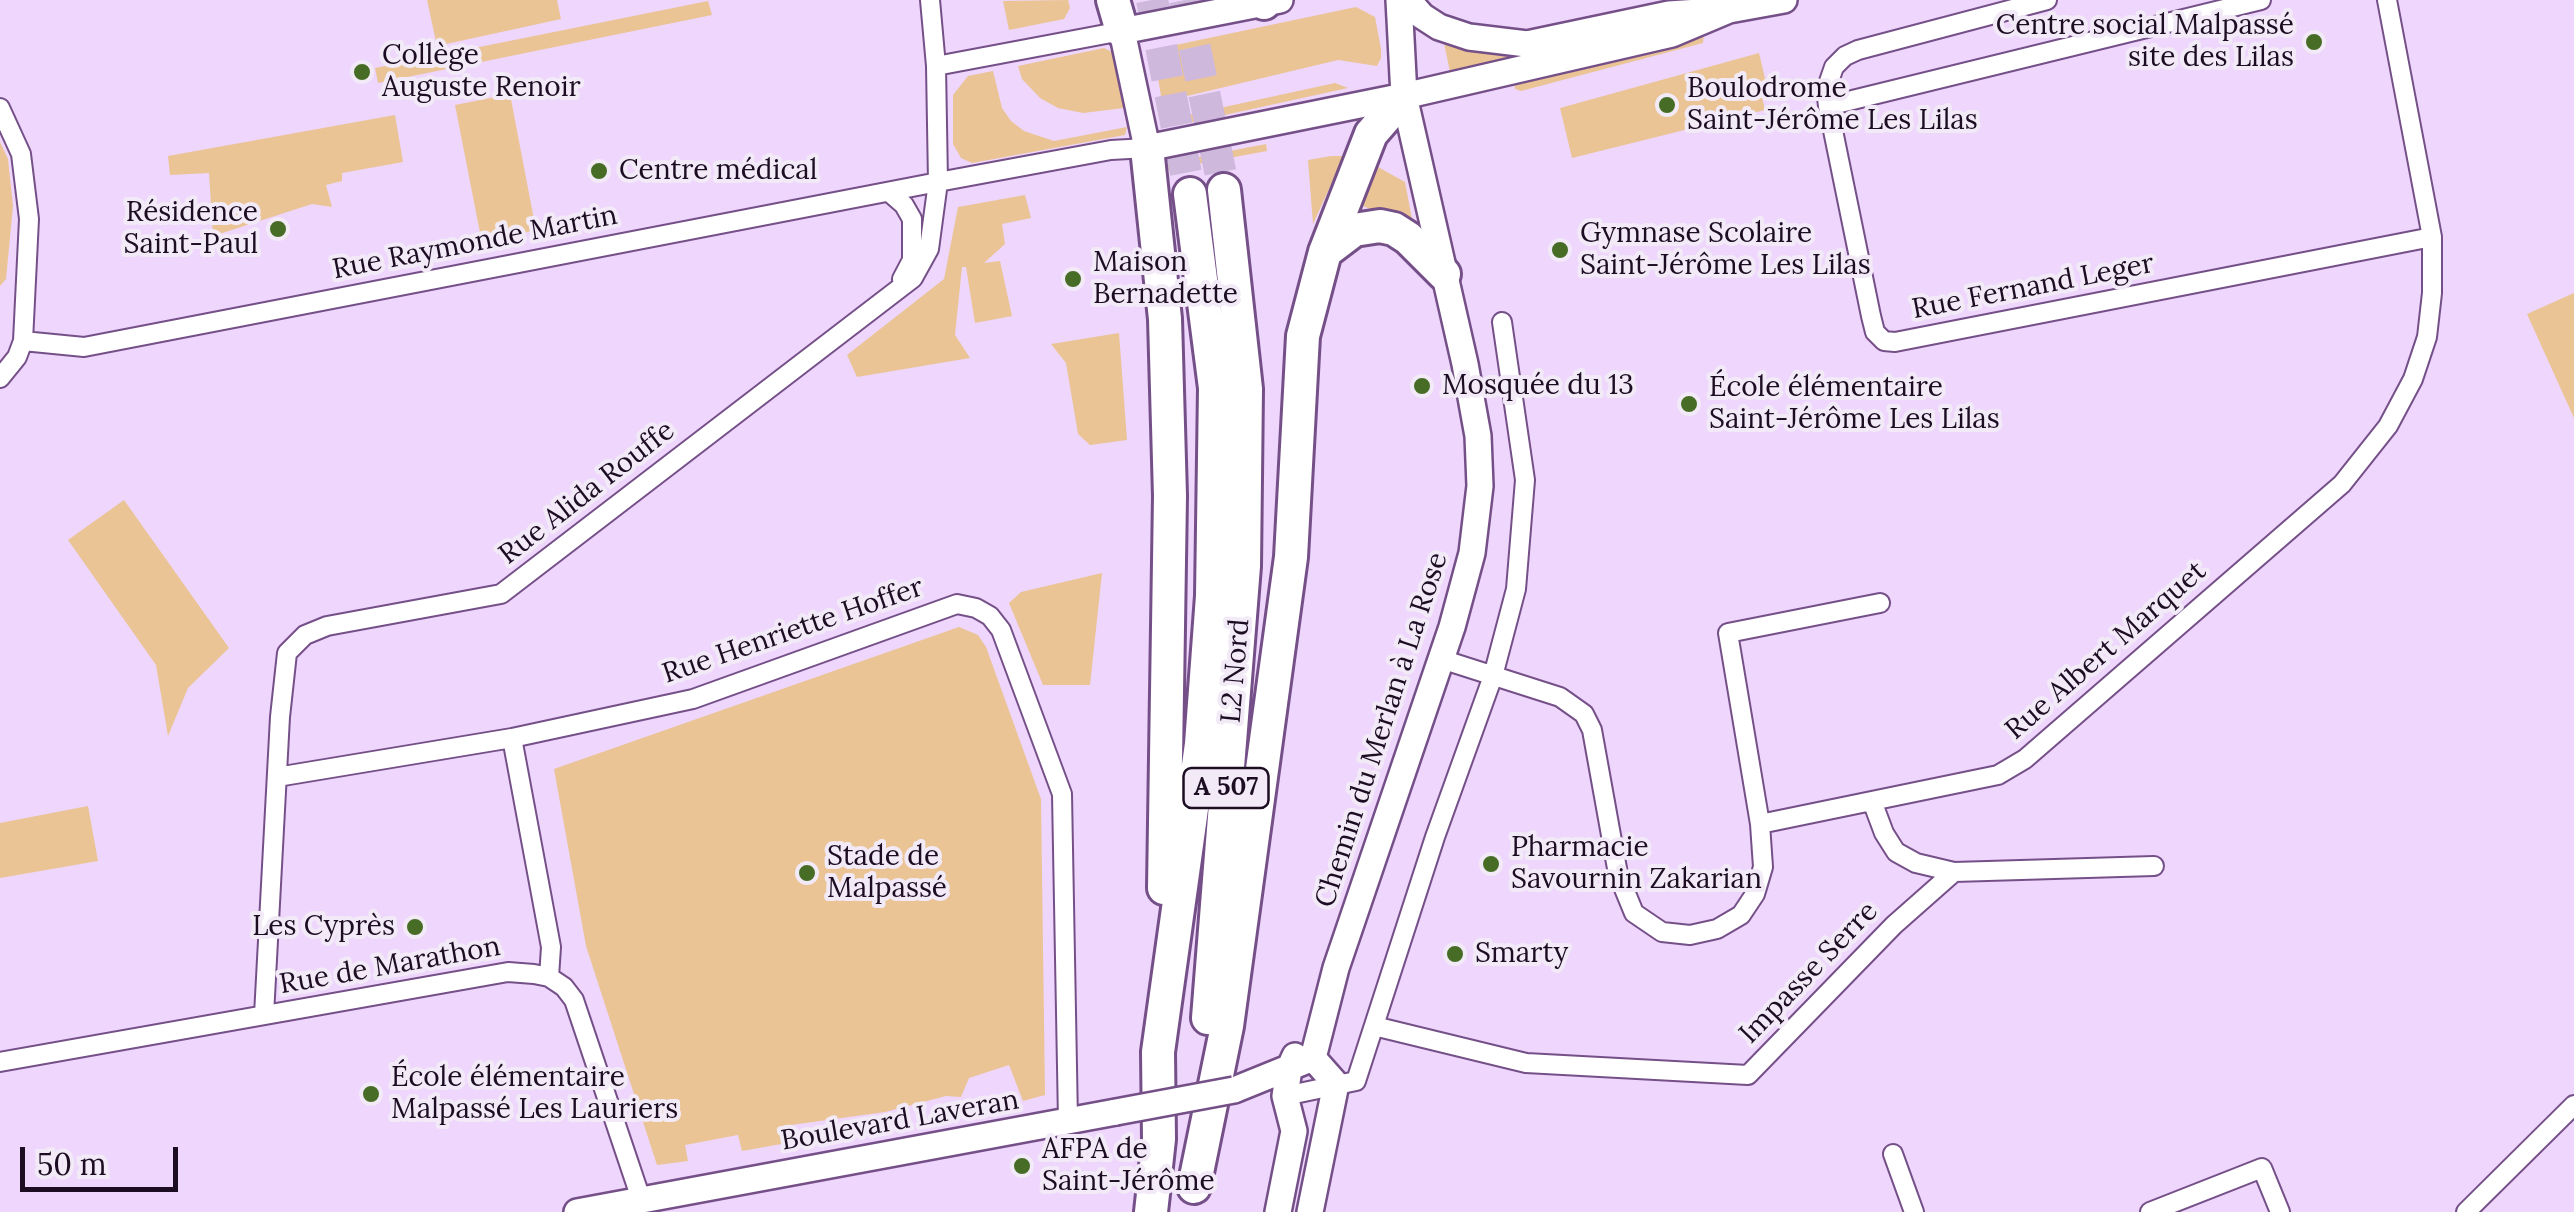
<!DOCTYPE html>
<meta charset="utf-8">
<style>
body{margin:0}
#map{position:relative;width:2574px;height:1212px;overflow:hidden;background:#eed6fc;font-family:Lora,serif}
canvas{display:block}
.scale{position:absolute;left:20px;top:1147px;width:158px;height:45px;box-sizing:border-box;border:5px solid #1c0d23;border-top:0;padding-left:12px;font-size:30px;line-height:35px;white-space:nowrap;color:#1c0d23;-webkit-text-stroke:8px #f2eaf7;paint-order:stroke}
</style>
<div id="map">
<canvas width="2574" height="1212"></canvas>
<div class="scale">50 m</div>
</div>
<script>
const g = document.querySelector('canvas').getContext('2d');
g.lineJoin = 'round';
function fillPath(path, color) { g.fillStyle = color; g.fill(path, 'evenodd'); }
const toPath = rows => new Path2D(rows.map(r => 'M' + r).join(''));
function stroke(path, color, width, dash) { g.strokeStyle = color; g.lineWidth = width; g.lineCap = dash ? 'butt' : 'round'; g.setLineDash(dash || []); g.stroke(path); }
function write(font, color, halo, rows, align = 'center') {
  g.font = font + ' Lora,serif'; g.lineWidth = 8; g.setLineDash([]); g.textBaseline = 'middle'; g.strokeStyle = halo; g.fillStyle = color; for (const [text, x, y, turn = 0] of rows) {
    g.save(); g.translate(x, y); g.rotate((+turn || 0) * Math.PI / 180); g.textAlign = isNaN(turn) ? turn : align; if (halo) g.strokeText(text, 0, 0); g.fillText(text, 0, 0); g.restore();
  }
}
fillPath(toPath([
 [427,0,557,0,561,19,437,46],
 [1068,0,1070,8,1064,19,1009,30,1003,1],
 [708,1,712,15,378,83,375,68],
 [1356,7,1375,17,1381,49,1381,58,1377,66,1338,60,1162,102,1155,60,1166,47],
 [1704,33,1703,43,1521,91,1515,89,1514,80],
 [1444,43,1475,51,1544,53,1545,57,1450,72],
 [1104,48,1114,53,1124,108,1083,113,1058,108,1040,98,1022,79,1018,66],
 [1759,53,1768,91,1761,93,1765,110,1572,158,1560,108],
 [993,71,1002,108,1011,121,1024,131,1054,141,1127,127,1125,135,972,163,961,158,953,144,953,95,968,76],
 [1335,83,1348,88,1179,125,1169,119],
 [510,94,536,230,482,243,455,105],
 [395,115,403,162,342,173,342,181,326,185,332,207,312,204,213,236,209,173,170,175,168,156],
 [0,142,8,159,13,206,6,279,0,286],
 [1266,144,1267,151,1164,170,1168,163],
 [1331,156,1344,156,1313,224,1308,160],
 [1378,167,1405,182,1412,219,1408,225,1363,206,1362,201],
 [1025,195,1031,218,1002,224,1005,244,984,263,1000,261,1012,316,975,323,966,267,962,267,955,335,970,358,857,377,847,355,944,279,958,207],
 [2574,293,2574,418,2527,314],
 [1119,333,1127,440,1090,445,1078,434,1066,363,1051,344],
 [124,500,229,648,188,688,168,736,156,665,68,540],
 [1102,573,1090,685,1043,685,1009,603,1021,592],
 [959,627,978,635,986,647,1041,799,1045,1095,1023,1101,1009,1065,969,1078,961,1097,946,1096,885,1112,784,1126,787,1143,742,1151,738,1135,685,1145,688,1161,657,1165,586,946,554,769],
 [88,806,98,861,0,878,0,823]
]), '#eac495');
stroke(toPath([
 [1152,0,1190,194],
 [1185,0,1224,190]
]), '#ceb8db', 32, [32, 16]);
const street = toPath([
 [2047,0,1858,50,1845,56,1834,67,1826,90,1828,106,1871,316,1875,332,1884,341,1895,342,2432,237],
 [936,66,1122,31],
 [1828,106,2261,0],
 [0,108,21,154,29,219,23,341,17,357,0,378],
 [889,192,904,205,912,219,912,260,902,279],
 [23,341,84,347,938,182,1111,150,1147,148],
 [1441,659,1560,697,1584,714,1592,730,1618,874,1634,913,1662,932,1690,935,1717,929,1741,915,1755,894,1763,867,1760,824,1998,775,2025,759,2342,484,2388,426,2413,379,2427,337,2432,293,2432,237,2387,0],
 [512,738,551,947,549,977],
 [277,777,512,738,693,699,957,604,976,608,990,616,1001,630,1062,794,1068,1121],
 [1872,801,1884,833,1896,852,1916,863,1954,872],
 [1760,824,1728,633,1880,603],
 [264,1015,280,717,287,653,305,635,327,626,501,594,913,278,929,249,938,182,936,66,930,0],
 [1374,1026,1526,1063,1748,1075,1894,925,1954,872,2154,866],
 [0,1062,508,972,534,974,549,977,564,987,574,1000,641,1199],
 [1285,1096,1356,1081,1435,837,1493,676,1516,589,1525,480,1502,322],
 [1893,1154,1914,1212],
 [2150,1212,2262,1168,2280,1212],
 [2466,1212,2574,1105]
]);
const secondary = toPath([
 [1280,0,1122,31,1147,148,1404,96,1672,34,1729,10],
 [1408,0,1422,16,1439,27,1469,37,1527,44,1669,14,1729,10,1784,0],
 [1234,1090,1313,1058,1336,968,1452,627,1472,553,1480,486,1478,436,1465,364,1404,96,1399,0],
 [577,1212,1116,1112],
 [1278,1212,1294,1131,1285,1096,1289,1069,1295,1056],
 [1310,1212,1336,1084,1313,1058]
]);
const highway = toPath([
 [1113,0,1122,31],
 [1261,0,1264,3],
 [1147,148,1165,319,1170,496,1164,888],
 [1325,252,1354,230,1380,226,1394,229,1408,238,1444,274],
 [1208,1018,1244,566,1246,389,1224,190],
 [1194,1187,1227,1026,1291,557,1303,336,1325,252,1371,134,1404,96],
 [1151,1212,1159,1139,1158,1052,1201,744,1212,596,1215,388,1190,194]
]);
stroke(street, '#755088', 22);
stroke(secondary, '#755088', 30);
stroke(highway, '#755088', 38);
stroke(street, '#fff', 18);
stroke(secondary, '#fff', 25);
stroke(highway, '#fff', 32);
const secondaryBridge = toPath([
 [1116,1112,1234,1090]
]);
stroke(secondaryBridge, '#755088', 30, []);
stroke(secondaryBridge, '#fff', 25);
for (const [x, y, r, color] of [
 [2314,42,10,"#466c26"],
 [362,72,10,"#466c26"],
 [1667,105,10,"#466c26"],
 [599,171,10,"#466c26"],
 [278,229,10,"#466c26"],
 [1560,250,10,"#466c26"],
 [1073,279,10,"#466c26"],
 [1422,386,10,"#466c26"],
 [1689,404,10,"#466c26"],
 [1491,864,10,"#466c26"],
 [807,873,10,"#466c26"],
 [415,927,10,"#466c26"],
 [1455,954,10,"#466c26"],
 [371,1094,10,"#466c26"],
 [1022,1166,10,"#466c26"]
]) { const dot = new Path2D(); dot.arc(x, y, r, 0, 2 * Math.PI); g.fillStyle = color; g.fill(dot); stroke(dot, '#f2eaf7', 4); }
for (const [x, y, w] of [
 [1226,788,85]
]) { const box = new Path2D(); box.roundRect(x - w / 2, y - 20, w, 40, 8); g.fillStyle = '#f2eaf7'; g.fill(box); stroke(box, '#1c0d23', 2.5); }
write('bold 25px', '#1c0d23', null, [
 ["A 507",1226,788]
]);
write('28px', '#1c0d23', '#f2eaf7', [
 ["Centre social Malpassé",2294,26,"right"],
 ["site des Lilas",2294,58,"right"],
 ["Collège",382,56],
 ["Auguste Renoir",382,88],
 ["Boulodrome",1687,89],
 ["Saint-Jérôme Les Lilas",1687,121],
 ["Centre médical",619,171],
 ["Résidence",258,213,"right"],
 ["Saint-Paul",258,245,"right"],
 ["Gymnase Scolaire",1580,234],
 ["Saint-Jérôme Les Lilas",1580,266],
 ["Maison",1093,263],
 ["Bernadette",1093,295],
 ["Mosquée du 13",1442,386],
 ["École élémentaire",1709,388],
 ["Saint-Jérôme Les Lilas",1709,420],
 ["Pharmacie",1511,848],
 ["Savournin Zakarian",1511,880],
 ["Stade de",827,857],
 ["Malpassé",827,889],
 ["Les Cyprès",395,927,"right"],
 ["Smarty",1475,954],
 ["École élémentaire",391,1078],
 ["Malpassé Les Lauriers",391,1110],
 ["AFPA de",1042,1150],
 ["Saint-Jérôme",1042,1182]
], 'left');
write('28px', '#1c0d23', '#f2eaf7', [
 ["Rue Raymonde Martin",475,243,-11],
 ["Rue Fernand Leger",2033,287,-11],
 ["Rue Alida Rouffe",587,493,-38],
 ["Rue Henriette Hoffer",793,631,-19],
 ["Rue Albert Marquet",2106,651,-41],
 ["L2 Nord",1236,671,-85],
 ["Chemin du Merlan à La Rose",1382,730,-72],
 ["Rue de Marathon",390,966,-10],
 ["Impasse Serre",1809,973,-46],
 ["Boulevard Laveran",900,1121,-10]
]);
</script>
